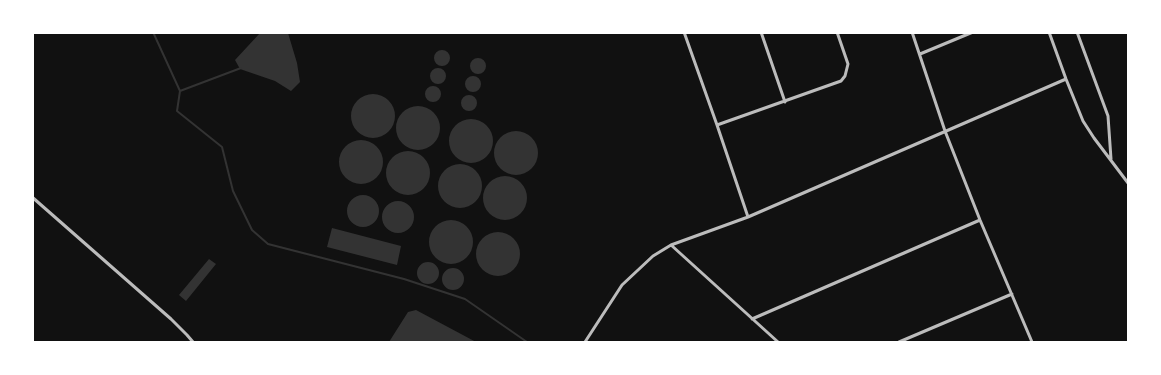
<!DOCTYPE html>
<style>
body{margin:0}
#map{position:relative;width:1161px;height:375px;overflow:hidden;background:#111;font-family:"PT Sans Narrow",sans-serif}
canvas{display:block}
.frame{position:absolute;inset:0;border:34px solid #fff;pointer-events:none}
</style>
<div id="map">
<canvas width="1161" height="375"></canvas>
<div class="frame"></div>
</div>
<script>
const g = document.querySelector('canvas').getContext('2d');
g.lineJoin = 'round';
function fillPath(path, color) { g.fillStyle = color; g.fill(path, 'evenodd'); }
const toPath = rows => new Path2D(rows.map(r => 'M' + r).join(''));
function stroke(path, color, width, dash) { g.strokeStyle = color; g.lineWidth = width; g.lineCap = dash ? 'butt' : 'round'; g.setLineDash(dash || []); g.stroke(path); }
fillPath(toPath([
 [260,33,288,33,297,63,300,82,291,91,275,81,240,69,235,60],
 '434 58a8 8 0 1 1 16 0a8 8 0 1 1-16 0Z',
 '470 66a8 8 0 1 1 16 0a8 8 0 1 1-16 0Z',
 '430 76a8 8 0 1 1 16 0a8 8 0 1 1-16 0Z',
 '465 84a8 8 0 1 1 16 0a8 8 0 1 1-16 0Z',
 '425 94a8 8 0 1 1 16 0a8 8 0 1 1-16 0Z',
 '351 116a22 22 0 1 1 44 0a22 22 0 1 1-44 0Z',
 '461 103a8 8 0 1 1 16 0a8 8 0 1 1-16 0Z',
 '396 128a22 22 0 1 1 44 0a22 22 0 1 1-44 0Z',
 '449 141a22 22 0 1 1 44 0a22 22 0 1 1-44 0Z',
 '494 153a22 22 0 1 1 44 0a22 22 0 1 1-44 0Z',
 '339 162a22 22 0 1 1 44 0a22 22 0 1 1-44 0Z',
 '386 173a22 22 0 1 1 44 0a22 22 0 1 1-44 0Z',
 '438 186a22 22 0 1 1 44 0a22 22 0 1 1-44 0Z',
 '483 198a22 22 0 1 1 44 0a22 22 0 1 1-44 0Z',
 '347 211a16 16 0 1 1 32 0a16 16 0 1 1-32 0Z',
 '382 217a16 16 0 1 1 32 0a16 16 0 1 1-32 0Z',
 '429 242a22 22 0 1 1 44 0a22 22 0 1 1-44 0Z',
 [332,228,401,246,397,265,327,247],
 '476 254a22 22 0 1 1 44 0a22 22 0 1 1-44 0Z',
 [209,259,216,264,186,301,179,295],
 '417 273a11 11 0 1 1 22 0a11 11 0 1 1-22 0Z',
 '442 279a11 11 0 1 1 22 0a11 11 0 1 1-22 0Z',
 [416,310,476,342,389,342,408,312]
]), '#333');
stroke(toPath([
 [153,32,180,91,177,111,222,147,233,191,252,230,268,244,404,279,465,299,527,342],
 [180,91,241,68]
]), '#333', 2);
stroke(toPath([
 [684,32,717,125,748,217],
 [761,32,785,102],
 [912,32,945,131,980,220,1032,342],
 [1049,32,1066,79,1083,121,1094,138,1128,183],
 [1077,32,1108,116,1111,159],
 [920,54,973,32],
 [717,125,841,81,845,76,848,64,837,32],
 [32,197,171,319,187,335,193,342],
 [671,245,778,342],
 [752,319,980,220],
 [585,342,622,285,653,256,671,245,748,217,1066,79],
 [899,342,1012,294]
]), '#bcbcbc', 3);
</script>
